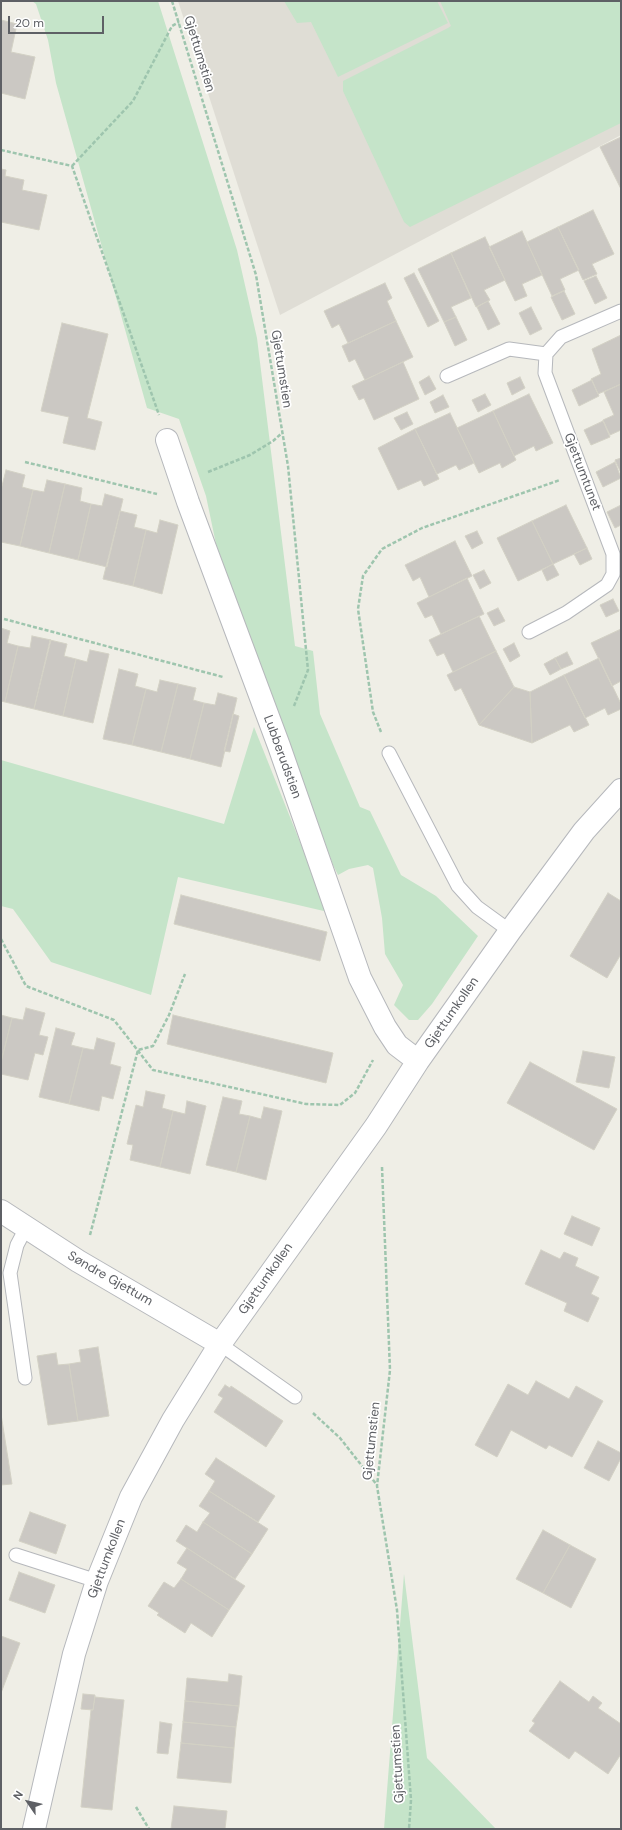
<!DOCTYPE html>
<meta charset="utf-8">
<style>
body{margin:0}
#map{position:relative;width:622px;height:1830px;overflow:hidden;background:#efeee6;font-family:"DM Sans",sans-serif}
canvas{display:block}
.frame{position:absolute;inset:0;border:2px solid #5e6065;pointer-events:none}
.north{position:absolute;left:8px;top:1782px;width:40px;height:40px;-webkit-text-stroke:3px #fff;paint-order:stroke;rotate:304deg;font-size:11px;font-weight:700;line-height:16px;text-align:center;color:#5e6065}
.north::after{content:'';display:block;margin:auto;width:14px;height:18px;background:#5e6065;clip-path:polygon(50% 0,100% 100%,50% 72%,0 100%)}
.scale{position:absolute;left:8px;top:16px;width:96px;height:18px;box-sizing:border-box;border:2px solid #5e6065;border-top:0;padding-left:5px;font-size:12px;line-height:14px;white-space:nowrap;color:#5e6065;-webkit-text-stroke:3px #fff;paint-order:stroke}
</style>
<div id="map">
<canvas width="622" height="1830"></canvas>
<div class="frame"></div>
<div class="north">N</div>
<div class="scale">20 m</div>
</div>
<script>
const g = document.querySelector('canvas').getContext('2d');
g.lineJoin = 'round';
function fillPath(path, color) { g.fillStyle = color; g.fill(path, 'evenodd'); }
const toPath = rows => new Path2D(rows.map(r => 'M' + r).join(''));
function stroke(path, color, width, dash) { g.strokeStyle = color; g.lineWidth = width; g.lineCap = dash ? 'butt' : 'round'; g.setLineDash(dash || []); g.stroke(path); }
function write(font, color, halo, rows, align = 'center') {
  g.font = font + ' "DM Sans",sans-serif'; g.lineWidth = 3.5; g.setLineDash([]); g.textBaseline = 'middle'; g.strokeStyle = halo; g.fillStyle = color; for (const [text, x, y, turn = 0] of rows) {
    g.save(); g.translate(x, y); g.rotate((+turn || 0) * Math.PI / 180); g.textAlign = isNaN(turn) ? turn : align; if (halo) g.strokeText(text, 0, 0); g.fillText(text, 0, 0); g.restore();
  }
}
fillPath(toPath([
 [178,1,621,1,621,135,280,315]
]), '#dfddd5');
fillPath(toPath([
 [32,1,158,1,237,250,257,338,295,646,313,651,320,714,360,807,370,811,401,875,436,896,478,936,432,1004,418,1020,409,1020,394,1005,403,985,385,954,382,918,373,868,368,865,349,869,338,875,333,865,216,544,206,496,179,419,147,408,56,83,48,40,36,4],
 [284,1,437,1,448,23,338,77,311,22,297,23],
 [440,1,621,1,621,123,410,227,404,222,343,91,343,81,448,28,451,26],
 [254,727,328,912,178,877,151,995,51,962,13,909,1,906,1,760,224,824],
 [404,1574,427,1758,496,1829,384,1829]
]), '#c5e4c9');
const building = toPath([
 [1,20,17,24,11,52,35,57,25,99,1,93,1,20],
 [621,137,621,189,600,147,621,137],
 [1,169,6,170,5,176,24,180,22,190,47,195,39,230,1,222,1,169],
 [593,210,614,254,592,264,597,274,583,280,558,227,593,210],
 [558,227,579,270,560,279,565,290,552,296,527,242,558,227],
 [522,231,542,275,522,284,527,296,515,301,489,247,522,231],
 [485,237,505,280,484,290,490,300,476,307,451,253,485,237],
 [451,253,471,298,451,307,456,317,444,322,418,269,451,253],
 [414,273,439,321,428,327,404,278,414,273],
 [596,276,607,298,595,304,584,281,596,276],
 [385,283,392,298,387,301,396,321,348,343,339,324,332,328,324,311,385,283],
 [564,291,575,314,562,320,551,297,564,291],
 [488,301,500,324,488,330,477,307,488,301],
 [531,307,542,329,530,335,519,313,531,307],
 [456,317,467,340,455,346,444,322,456,317],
 [396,321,413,357,365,380,355,359,349,362,342,346,396,321],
 [62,323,108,334,87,418,102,422,95,450,63,443,69,417,41,411,62,323],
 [621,335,621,384,598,394,591,379,601,374,592,349,621,335],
 [403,362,419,399,374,420,364,398,359,400,352,386,403,362],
 [429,376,436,389,425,395,419,382,429,376],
 [520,377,525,388,512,395,507,383,520,377],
 [592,380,599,396,579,406,572,390,592,380],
 [621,384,621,430,610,435,603,420,614,415,604,392,621,384],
 [485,394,491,405,478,412,472,400,485,394],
 [529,394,553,443,536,451,534,446,514,456,493,411,529,394],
 [443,395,449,407,435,413,430,402,443,395],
 [493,411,516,460,502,468,500,463,479,473,457,428,493,411],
 [407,412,413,424,401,430,394,418,407,412],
 [450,413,474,463,459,470,456,465,437,474,415,429,450,413],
 [603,421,610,437,591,445,584,430,603,421],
 [415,429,439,479,424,486,421,480,398,490,378,448,415,429],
 [621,458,621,473,615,460,621,458],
 [615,462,621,478,603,487,596,472,615,462],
 [6,470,25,475,22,487,33,490,20,546,1,542,1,490,6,470],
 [47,480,65,484,49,553,20,546,33,490,44,492,47,480],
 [65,484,82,488,80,501,91,504,78,560,49,553,65,484],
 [105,494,123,499,107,567,78,560,91,504,102,506,105,494],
 [566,505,587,548,553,564,532,521,566,505],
 [621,505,621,525,615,528,607,512,621,505],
 [120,511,137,515,134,527,146,530,133,586,103,579,120,511],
 [160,520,178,525,162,594,133,586,146,530,157,533,160,520],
 [532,521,553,564,518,581,497,538,532,521],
 [477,531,483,543,472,549,465,536,477,531],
 [455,541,472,576,429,597,420,577,413,581,405,565,455,541],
 [587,548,592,559,580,565,574,554,587,548],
 [553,564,559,575,547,581,542,570,553,564],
 [484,570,491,583,480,589,473,575,484,570],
 [467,578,484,614,441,634,432,615,425,618,417,603,467,578],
 [613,599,619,611,606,617,600,605,613,599],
 [498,608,505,621,494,626,487,613,498,608],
 [479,616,496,651,453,672,444,653,437,656,429,640,479,616],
 [1,628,10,631,7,643,18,646,5,702,1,701,1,628],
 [621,629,621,681,612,686,591,643,621,629],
 [32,636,51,640,34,709,5,702,18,646,30,648,32,636],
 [50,640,67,644,64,656,76,659,63,716,34,709,50,640],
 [514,643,520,656,510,662,503,649,514,643],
 [90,650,109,654,93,723,63,716,76,659,87,662,90,650],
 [496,651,514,687,479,725,461,688,455,691,447,675,496,651],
 [567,652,573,664,561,669,555,658,567,652],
 [555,658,561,669,550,675,544,664,555,658],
 [599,658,621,704,621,709,608,715,605,708,585,718,564,675,599,658],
 [119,669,138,674,135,686,146,689,132,745,103,739,119,669],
 [564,675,589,725,574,732,570,725,532,743,530,692,564,675],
 [160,680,178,684,161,752,132,745,146,689,157,692,160,680],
 [178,684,196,688,193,700,204,703,190,759,161,752,178,684],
 [514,687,530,692,532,743,479,725,514,687],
 [218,693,237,698,221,767,190,759,204,703,215,705,218,693],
 [233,714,239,716,230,752,224,751,233,714],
 [608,893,621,901,621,954,607,978,570,956,608,893],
 [181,895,327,932,320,961,174,924,181,895],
 [26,1008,45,1013,39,1035,48,1037,43,1055,35,1053,28,1080,1,1074,1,1062,12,1018,23,1020,26,1008],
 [1,1015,12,1018,1,1062,1,1015],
 [173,1015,333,1053,326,1083,167,1044,173,1015],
 [56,1028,75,1033,71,1045,83,1048,69,1104,39,1097,56,1028],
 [97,1038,115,1043,110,1064,121,1067,113,1099,102,1096,99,1111,69,1104,83,1048,94,1050,97,1038],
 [583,1051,615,1057,609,1088,576,1082,583,1051],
 [530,1062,617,1109,594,1150,507,1103,530,1062],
 [146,1091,165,1095,162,1108,173,1111,160,1167,130,1160,133,1145,127,1144,136,1105,143,1107,146,1091],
 [223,1097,242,1101,239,1114,250,1116,236,1172,206,1165,223,1097],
 [187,1101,206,1106,190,1174,160,1167,173,1111,185,1114,187,1101],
 [264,1107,282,1111,266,1180,236,1172,250,1116,261,1119,264,1107],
 [572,1216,600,1228,592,1246,564,1234,572,1216],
 [541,1250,560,1259,564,1252,578,1258,575,1266,599,1277,591,1294,599,1298,588,1322,564,1311,567,1303,525,1284,541,1250],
 [98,1347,109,1416,78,1421,69,1364,81,1362,79,1350,98,1347],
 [56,1353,58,1365,69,1364,78,1421,48,1425,37,1356,56,1353],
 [536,1381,569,1399,576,1386,603,1401,572,1457,549,1445,546,1449,511,1430,497,1457,475,1445,508,1384,528,1395,536,1381],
 [225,1385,230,1388,231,1386,283,1421,266,1447,214,1412,223,1398,218,1395,225,1385],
 [1,1414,12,1484,1,1485,1,1414],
 [598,1441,621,1453,621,1458,609,1481,584,1468,598,1441],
 [216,1458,275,1496,258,1522,209,1491,215,1481,205,1474,216,1458],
 [209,1491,268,1529,252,1554,203,1522,210,1513,199,1506,209,1491],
 [30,1512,66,1525,56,1554,19,1541,30,1512],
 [203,1522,252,1554,235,1579,176,1541,186,1525,197,1532,203,1522],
 [543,1530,570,1545,543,1593,516,1579,543,1530],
 [570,1545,596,1559,571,1608,543,1593,570,1545],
 [187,1548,245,1586,229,1610,181,1579,187,1569,177,1563,187,1548],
 [19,1572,55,1585,45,1613,9,1600,19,1572],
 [181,1579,229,1610,212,1637,191,1623,185,1633,157,1615,159,1613,148,1606,164,1582,174,1588,181,1579],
 [1,1636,20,1643,1,1693,1,1636],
 [229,1674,242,1676,239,1706,185,1701,187,1678,228,1682,229,1674],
 [560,1681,589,1702,593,1696,602,1703,598,1708,621,1724,621,1754,608,1774,575,1751,569,1759,529,1731,535,1723,532,1721,560,1681],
 [83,1694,95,1695,93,1710,81,1709,83,1694],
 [95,1697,124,1700,112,1810,81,1807,91,1710,93,1710,95,1697],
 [185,1701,239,1706,236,1727,183,1722,185,1701],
 [160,1722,172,1724,168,1754,157,1753,160,1722],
 [183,1722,236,1727,234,1748,181,1743,183,1722],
 [181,1743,234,1748,231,1783,177,1778,181,1743],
 [174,1806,227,1811,225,1829,171,1829,174,1806]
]);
fillPath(building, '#cbc8c3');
stroke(building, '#d3d1c5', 1);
const lane = toPath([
 [447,376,509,349,546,354],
 [529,632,566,613,607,585,613,574,613,554,545,373,546,354,561,337,621,311],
 [389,753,458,886,477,907,510,931],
 [220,1344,295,1397],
 [25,1378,10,1273,17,1245,26,1228],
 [16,1555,97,1581]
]);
const street = toPath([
 [167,440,188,502,279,746,360,978,385,1027,397,1045,418,1061],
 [1,1211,78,1261,220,1344],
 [34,1829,74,1654,97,1581,131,1497,173,1420,220,1344,376,1126,418,1061,510,931,584,831,621,790]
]);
stroke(lane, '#b6b8bc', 15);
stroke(street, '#b6b8bc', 24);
stroke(toPath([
 [172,1,256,275,288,466,308,670,294,706],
 [1,150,72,166,159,415],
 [72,166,133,101,172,26,179,22],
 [25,462,157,494],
 [208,472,250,455,273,441,282,433],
 [4,619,223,677],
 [381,732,373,712,358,609,363,576,382,549,422,528,560,480],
 [1,939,26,986,114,1020,153,1070,306,1104,340,1105,355,1093,373,1060],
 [382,1167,390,1370,377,1486,397,1610,411,1800,409,1829],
 [90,1235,138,1050,153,1046,169,1015,185,974],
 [313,1413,340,1438,377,1485],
 [136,1807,149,1829]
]), '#9ec5ae', 2.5, [4, 2]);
stroke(lane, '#fff', 13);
stroke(street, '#fff', 22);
write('13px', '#5e6065', '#fff', [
 ["Gjettumstien",199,54,73],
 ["Gjettumstien",281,369,81],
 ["Gjettumtunet",582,472,69],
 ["Lubberudstien",282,757,70],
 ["Gjettumkollen",452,1013,-55],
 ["Søndre Gjettum",110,1279,30],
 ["Gjettumkollen",266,1279,-55],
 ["Gjettumstien",372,1441,-84],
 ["Gjettumkollen",107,1559,-69],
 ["Gjettumstien",398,1764,-93]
]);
</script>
